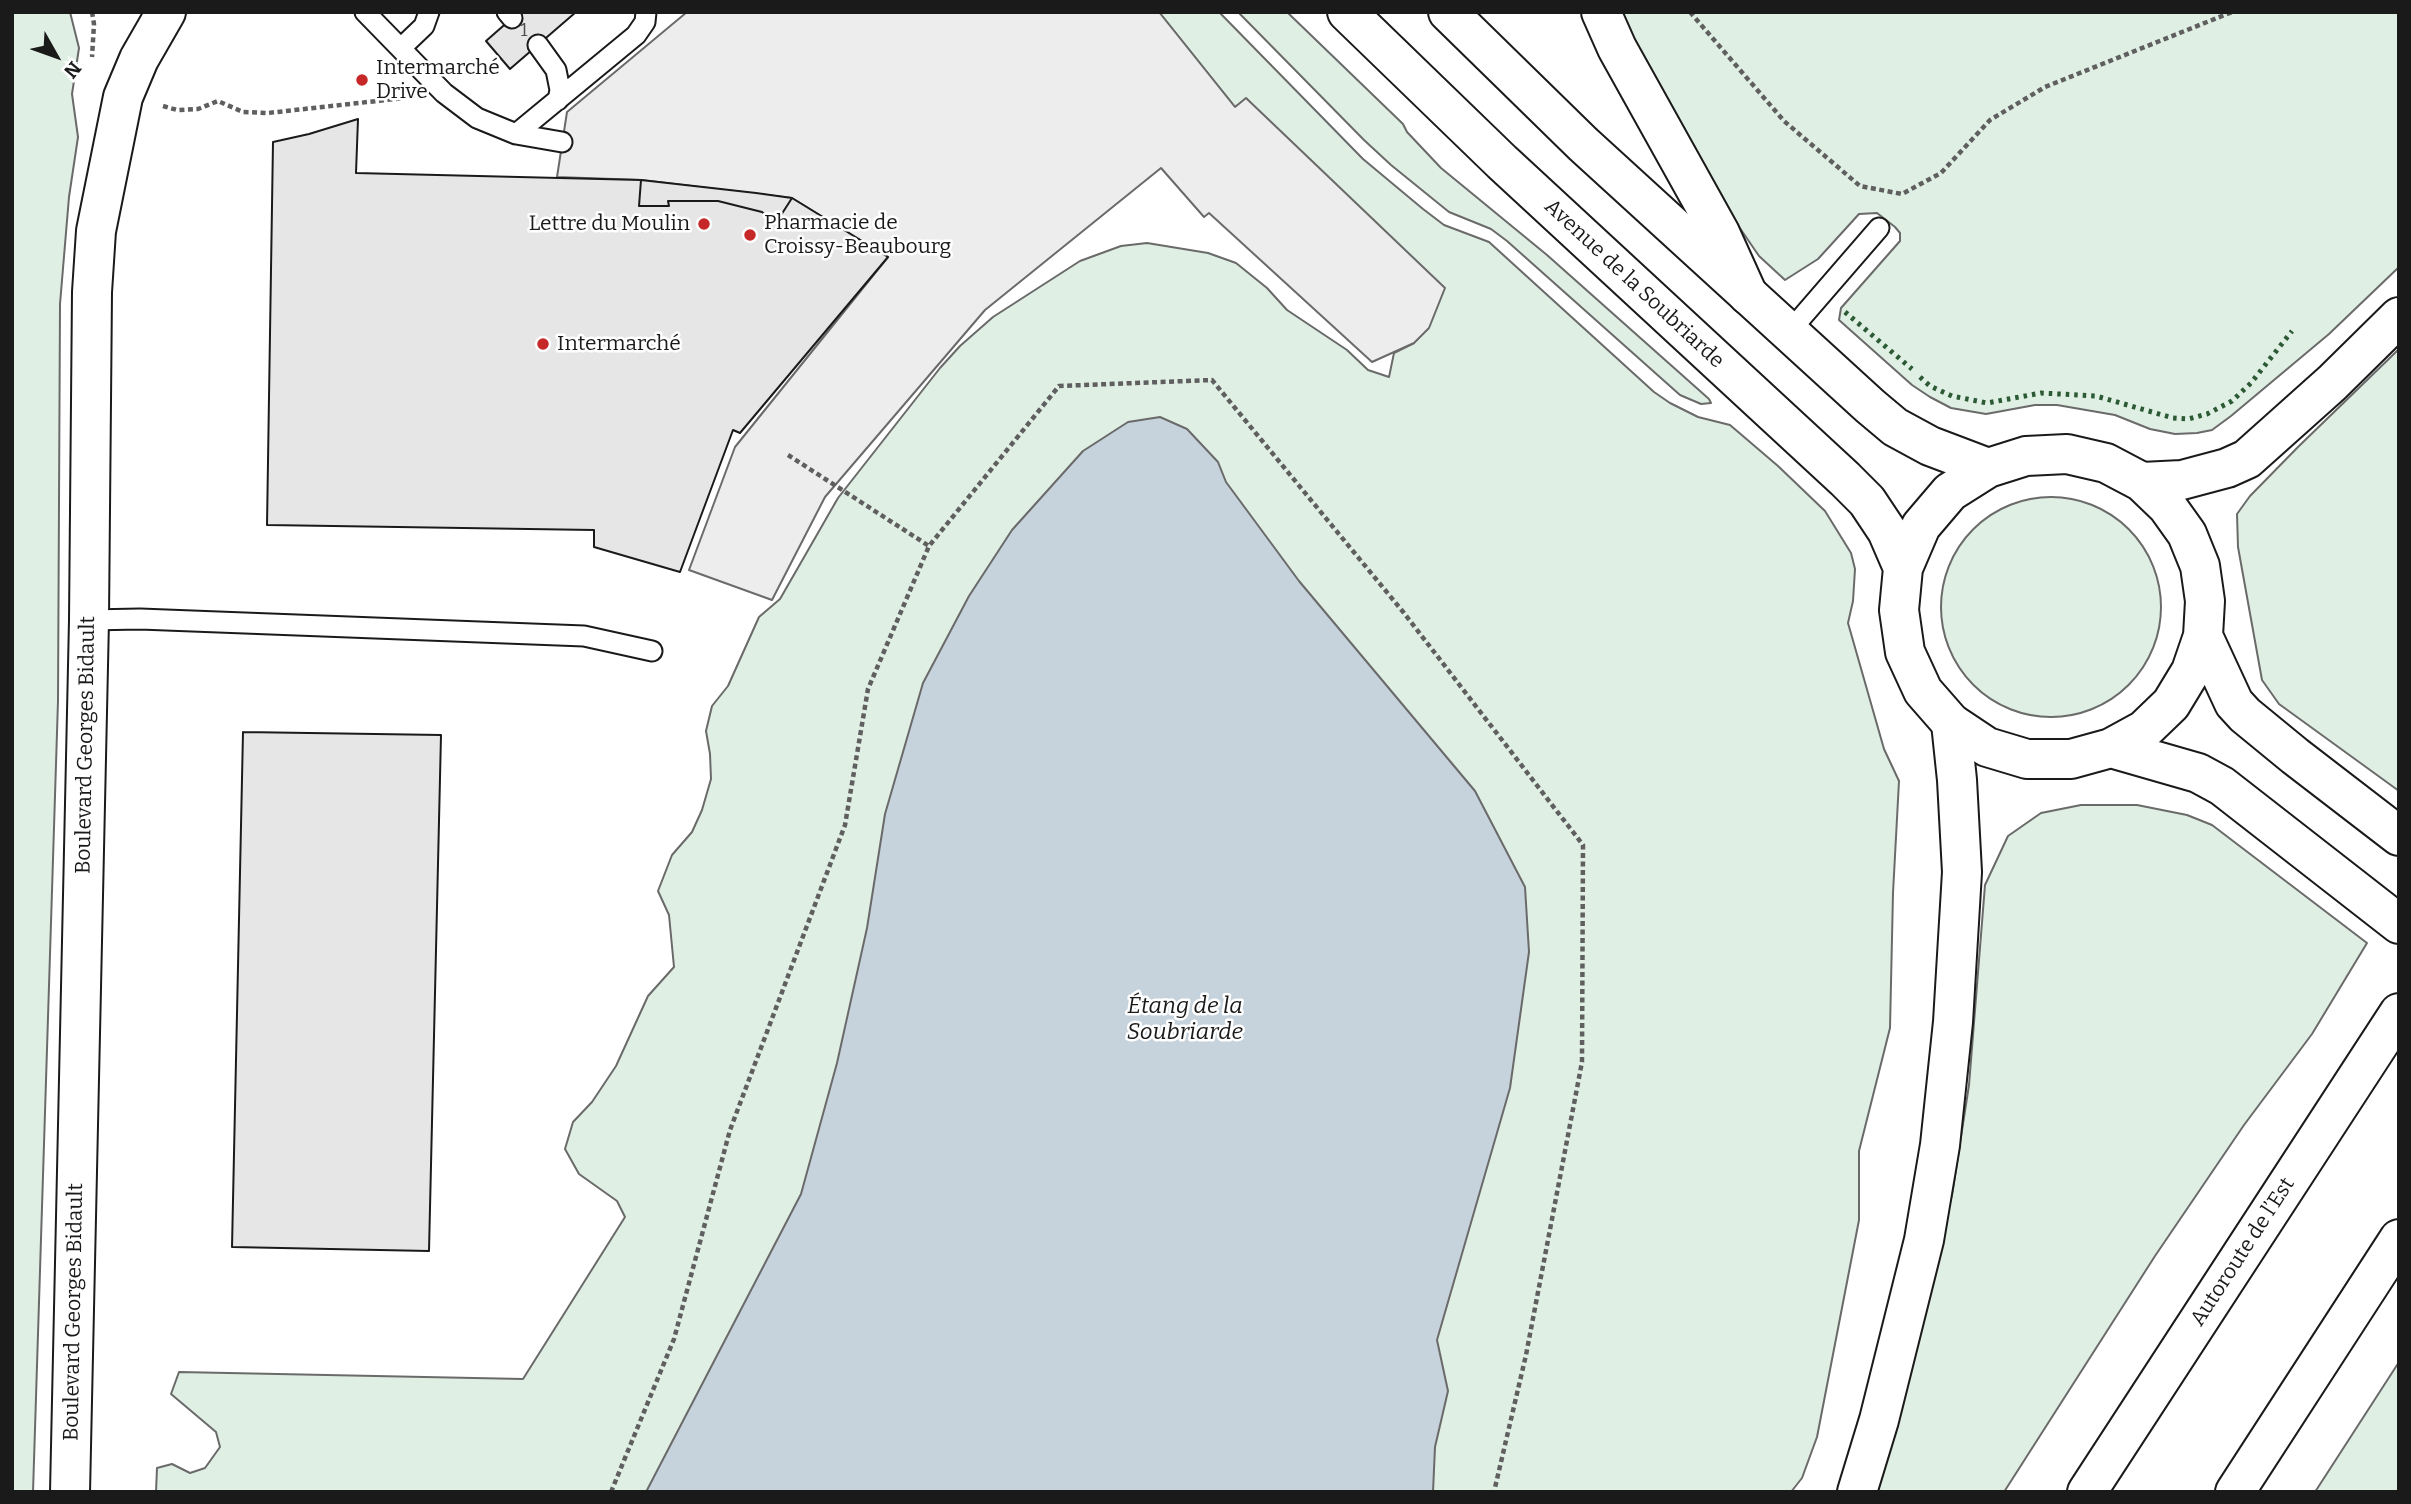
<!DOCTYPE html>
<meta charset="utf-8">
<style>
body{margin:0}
#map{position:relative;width:2411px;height:1504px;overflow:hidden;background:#fff;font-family:Bitter,serif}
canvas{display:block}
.frame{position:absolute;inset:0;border:14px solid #1a1a1a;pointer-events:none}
.north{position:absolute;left:21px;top:21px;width:70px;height:70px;-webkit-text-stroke:5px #fff;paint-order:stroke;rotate:130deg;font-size:19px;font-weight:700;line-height:28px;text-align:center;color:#1a1a1a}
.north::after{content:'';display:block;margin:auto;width:24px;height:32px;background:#1a1a1a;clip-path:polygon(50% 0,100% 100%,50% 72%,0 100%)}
</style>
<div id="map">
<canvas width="2411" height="1504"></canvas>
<div class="frame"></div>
<div class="north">N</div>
</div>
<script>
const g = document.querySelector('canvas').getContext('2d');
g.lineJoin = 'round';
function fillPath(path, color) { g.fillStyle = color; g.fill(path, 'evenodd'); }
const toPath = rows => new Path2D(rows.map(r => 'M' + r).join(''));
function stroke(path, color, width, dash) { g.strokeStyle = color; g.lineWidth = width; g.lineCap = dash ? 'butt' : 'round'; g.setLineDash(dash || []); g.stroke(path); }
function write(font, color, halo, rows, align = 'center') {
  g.font = font + ' Bitter,serif'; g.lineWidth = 5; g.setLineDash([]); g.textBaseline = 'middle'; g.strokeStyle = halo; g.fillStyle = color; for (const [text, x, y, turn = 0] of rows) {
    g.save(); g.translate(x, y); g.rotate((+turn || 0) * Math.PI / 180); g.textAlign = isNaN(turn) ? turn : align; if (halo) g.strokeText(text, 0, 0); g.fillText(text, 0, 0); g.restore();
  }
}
const green = toPath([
 [12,12,70,12,79,48,72,94,78,137,69,197,60,304,58,701,33,1492,12,1492,12,12],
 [1159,12,1219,12,1363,159,1423,209,1444,225,1489,242,1654,392,1670,403,1698,417,1730,425,1778,466,1825,511,1851,553,1855,569,1853,601,1848,623,1884,749,1899,781,1893,893,1890,1028,1859,1151,1859,1220,1817,1437,1802,1478,1791,1492,156,1492,157,1468,172,1464,190,1473,205,1468,220,1447,216,1432,171,1394,179,1372,523,1379,625,1217,617,1201,579,1174,565,1149,573,1122,592,1102,616,1066,648,996,674,967,669,915,658,891,672,855,692,832,702,810,711,779,710,754,706,731,712,706,728,686,759,617,780,599,838,498,940,368,960,346,993,317,1080,261,1121,246,1147,243,1208,253,1236,263,1267,288,1287,310,1347,350,1368,370,1389,377,1394,353,1414,343,1247,99,1235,107,1159,12],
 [1238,12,1287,12,1403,124,1407,132,1441,168,1547,255,1709,399,1711,403,1701,404,1680,395,1507,241,1491,229,1449,212,1391,165,1364,140,1238,12],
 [1617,12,2399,12,2399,267,2329,334,2231,416,2212,430,2197,433,2175,434,2150,429,2115,415,2057,405,2035,405,1986,414,1951,408,1930,397,1912,385,1839,320,1841,308,1900,241,1900,233,1895,227,1877,213,1859,214,1818,259,1785,280,1759,256,1735,221,1617,12],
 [2399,349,2399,791,2279,704,2262,680,2238,547,2237,514,2250,496,2298,447,2399,349],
 '1941 607a110 110 0 1 1 220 0a110 110 0 1 1-220 0Z',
 [2081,805,2137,805,2187,815,2212,825,2367,943,2312,1034,2244,1125,2155,1256,2004,1492,1877,1492,1952,1195,1969,1085,1985,885,2008,836,2041,813,2081,805],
 [2399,1362,2399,1492,2315,1492,2399,1362]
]);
fillPath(green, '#e0efe3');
stroke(green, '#6a6a6a', 2);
const parking = toPath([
 [687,12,1159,12,1235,107,1246,98,1445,288,1429,328,1414,343,1372,362,1209,213,1204,217,1161,168,985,310,825,497,772,600,689,570,735,447,888,257,792,198,641,180,557,177,567,112,687,12]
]);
fillPath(parking, '#ededed');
stroke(parking, '#6a6a6a', 2);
const water = toPath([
 [1160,417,1187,429,1218,462,1226,482,1299,581,1475,791,1525,887,1529,952,1510,1088,1437,1340,1448,1391,1435,1447,1433,1492,646,1492,801,1194,837,1063,867,928,885,814,923,683,969,596,1012,530,1083,451,1128,422,1160,417]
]);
fillPath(water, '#c6d2dc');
stroke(water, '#6a6a6a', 2);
const building = toPath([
 [519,12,576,12,510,69,486,41,519,12],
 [358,119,356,173,641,180,639,206,669,206,668,201,718,201,762,212,776,223,792,198,888,257,740,433,733,430,680,572,594,547,594,530,267,525,273,142,309,134,358,119],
 [641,180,756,193,792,198,776,223,762,212,718,201,668,201,669,206,639,206,641,180],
 [243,732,441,735,429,1251,232,1247,243,732]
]);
fillPath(building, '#e6e6e6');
stroke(building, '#1a1a1a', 2);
const lane = toPath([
 [365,12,444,93,477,118,516,134,562,142],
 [507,12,512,18],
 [538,45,556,70,560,90,558,100],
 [401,48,424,26,429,12],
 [516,134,636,35,645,22,646,12],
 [1789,332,1879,228],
 [89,620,140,619,584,636,652,651]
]);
const street = toPath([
 [1601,12,1617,48,1720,233,1748,295]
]);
const secondary = toPath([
 [1347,12,1502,162,1845,479,1867,501,1887,531,1903,568],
 [1448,12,1583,144,1870,406,1895,427,1930,446,1988,468],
 [2203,636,2191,671,2171,704,2144,730,2111,748,2071,759,2027,759,1987,747,1951,723,1923,691,1905,652,1899,610,1903,568,1921,526,1950,492,1988,468,2026,456,2067,454,2106,463,2142,482,2167,506,2187,534,2200,566,2205,601,2203,636,2234,703,2245,715,2295,756,2399,836],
 [2111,748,2198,773,2222,786,2399,924],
 [70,1492,89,620,92,292,96,231,123,97,139,59,166,12]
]);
const highway = toPath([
 [2142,482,2182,480,2227,468,2247,459,2332,383,2399,317],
 [1857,1492,1879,1420,1924,1240,1940,1145,1953,1022,1962,872,1957,780,1951,723],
 [2087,1492,2399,1013],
 [2235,1492,2399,1239]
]);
stroke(lane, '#1a1a1a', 23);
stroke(street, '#1a1a1a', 42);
stroke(secondary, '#1a1a1a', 42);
stroke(highway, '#1a1a1a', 42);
stroke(toPath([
 [92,12,94,24,92,57],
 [1690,12,1784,121,1860,186,1902,194,1941,173,1990,120,2045,87,2232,12],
 [163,106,177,110,198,109,218,101,243,112,268,113,404,98],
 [788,455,929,546],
 [611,1492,674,1339,730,1130,845,825,868,689,929,546,1059,386,1212,380,1404,613,1583,845,1582,1062,1526,1355,1494,1492]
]), '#5f5f5f', 4.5, [5, 3.5]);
stroke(lane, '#fff', 19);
stroke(street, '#fff', 38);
stroke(secondary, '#fff', 38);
stroke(highway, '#fff', 38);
stroke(toPath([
 [1845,312,1912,369],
 [1920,377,1930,386,1952,396,1987,403,2041,393,2096,396,2173,418,2188,419,2207,414,2232,401,2251,383,2292,331]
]), '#2b5a34', 5, [3.5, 5]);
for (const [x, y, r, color] of [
 [362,80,7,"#c62828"],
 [704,224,7,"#c62828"],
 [750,235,7,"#c62828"],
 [543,344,7,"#c62828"]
]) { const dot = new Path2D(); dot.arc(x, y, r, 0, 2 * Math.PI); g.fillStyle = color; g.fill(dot); stroke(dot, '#fff', 2.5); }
write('18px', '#4d4d4d', null, [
 ["1",524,31]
]);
write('21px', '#1a1a1a', '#fff', [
 ["Intermarché",376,68],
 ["Drive",376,92],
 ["Pharmacie de",764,223],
 ["Croissy-Beaubourg",764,247],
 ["Lettre du Moulin",690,224,"right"],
 ["Intermarché",557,344]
], 'left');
write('21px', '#1a1a1a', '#fff', [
 ["Avenue de la Soubriarde",1634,284,43],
 ["Boulevard Georges Bidault",86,745,-89],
 ["Autoroute de l’Est",2243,1252,-57],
 ["Boulevard Georges Bidault",74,1312,-89]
]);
write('italic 23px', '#1a1a1a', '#fff', [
 ["Étang de la",1185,1007],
 ["Soubriarde",1185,1033]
]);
</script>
